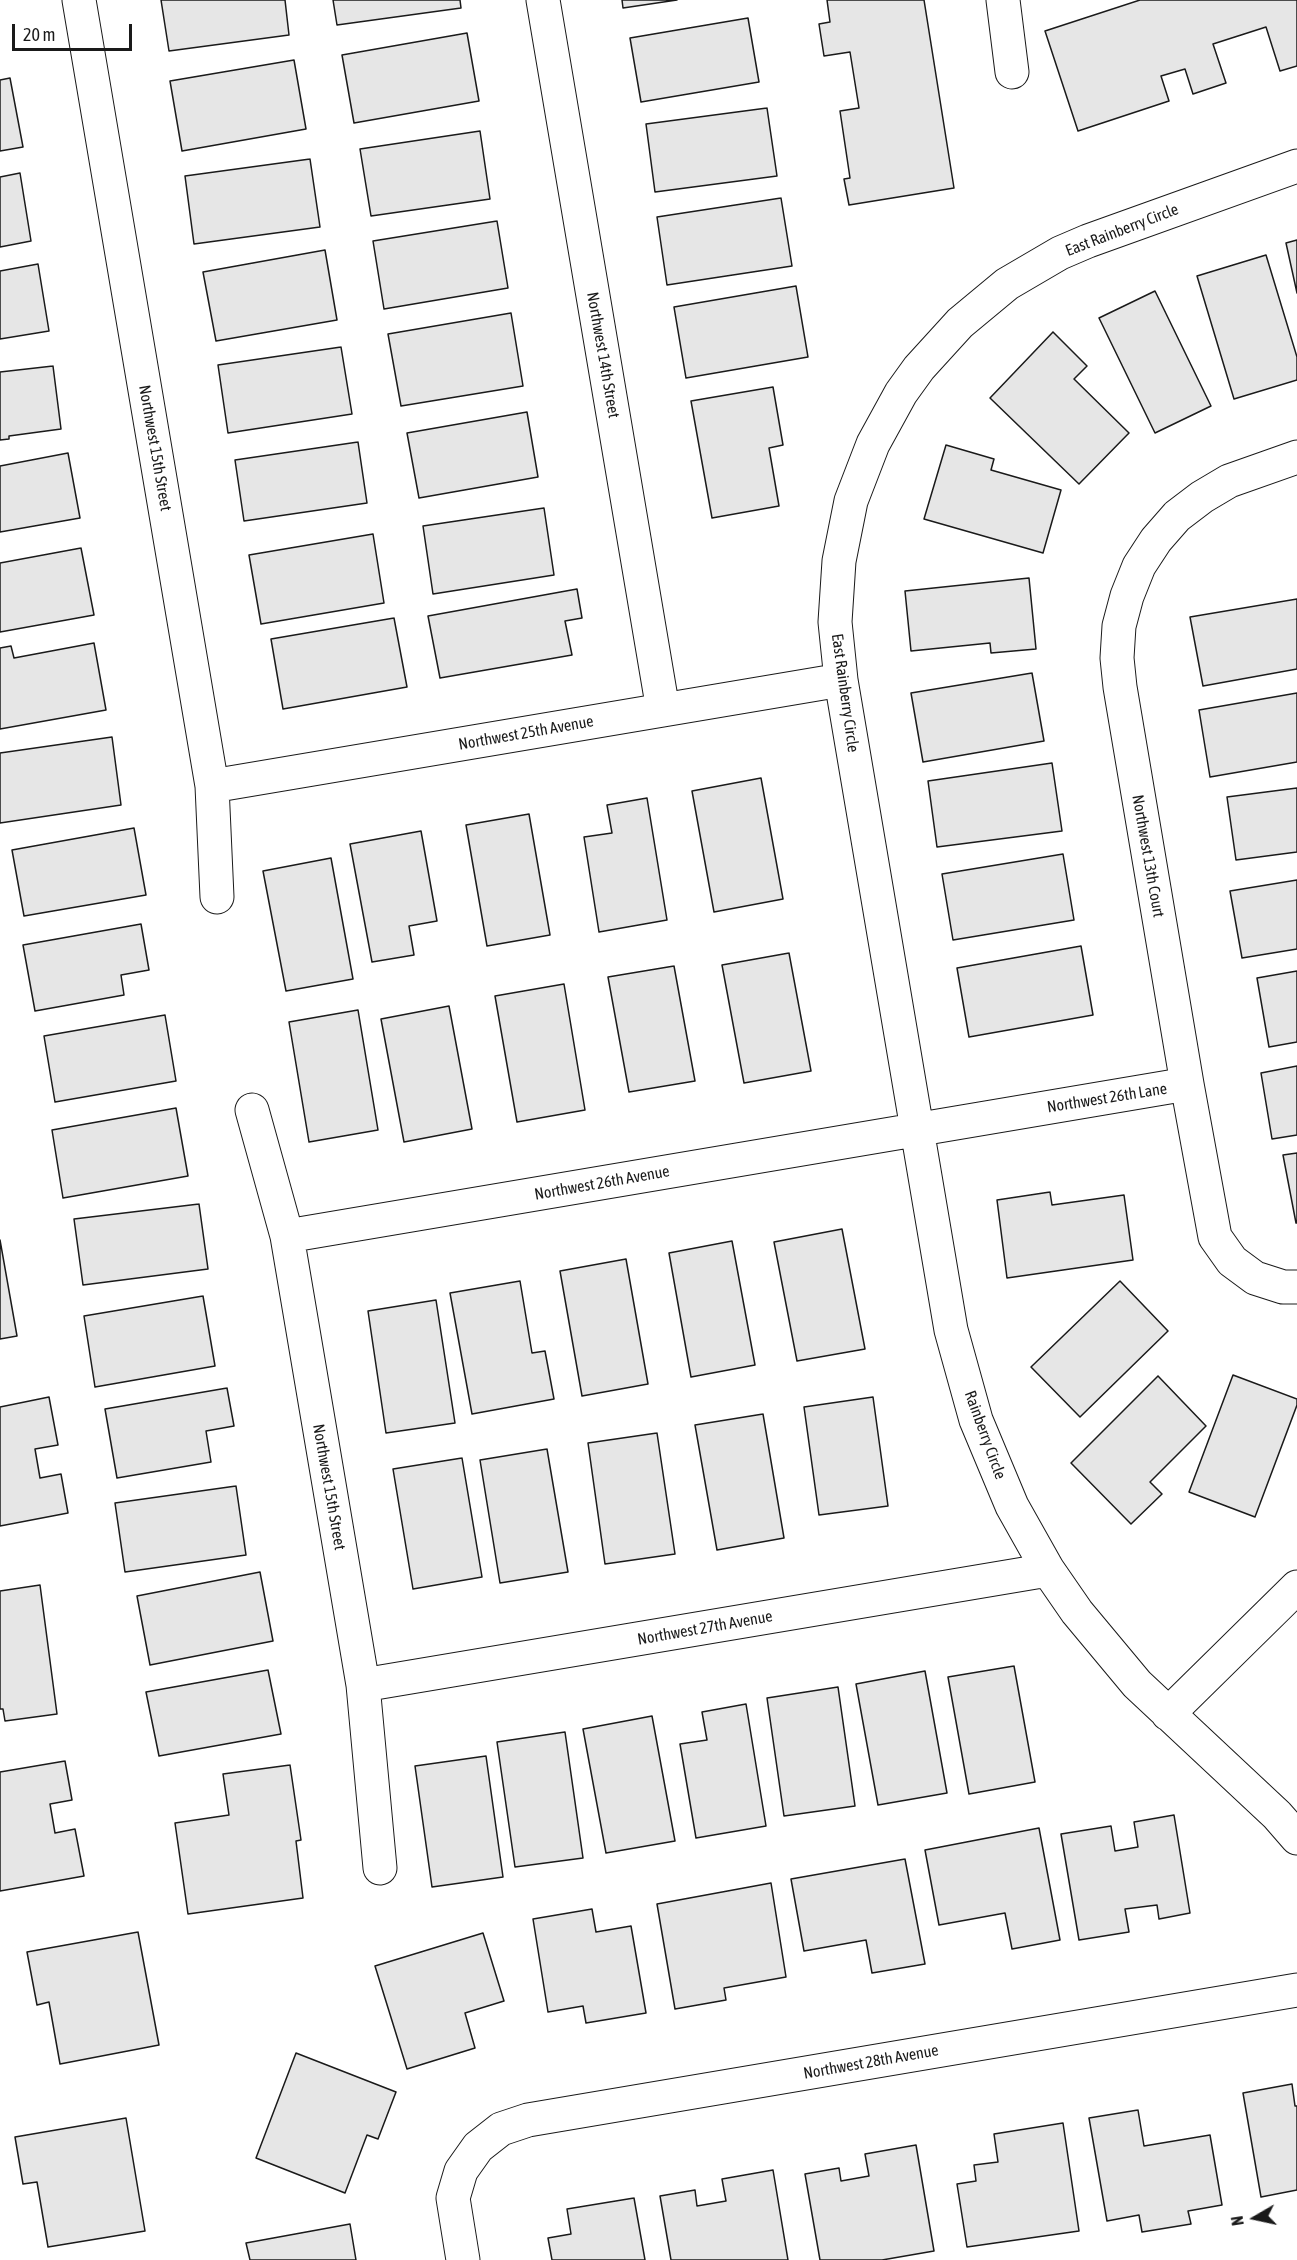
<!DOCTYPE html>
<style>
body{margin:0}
#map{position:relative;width:1297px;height:2260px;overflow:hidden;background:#fff;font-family:"Asap Condensed",sans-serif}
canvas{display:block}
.north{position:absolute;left:1225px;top:2188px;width:60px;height:60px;-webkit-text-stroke:4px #fff;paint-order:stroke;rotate:261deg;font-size:16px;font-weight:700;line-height:24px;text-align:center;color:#1a1a1a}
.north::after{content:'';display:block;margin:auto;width:21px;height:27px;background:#1a1a1a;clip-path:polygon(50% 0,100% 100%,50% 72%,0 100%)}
.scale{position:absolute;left:12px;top:24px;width:120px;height:27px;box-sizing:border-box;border:3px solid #1a1a1a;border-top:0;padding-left:8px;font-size:18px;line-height:21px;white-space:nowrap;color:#1a1a1a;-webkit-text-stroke:4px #fff;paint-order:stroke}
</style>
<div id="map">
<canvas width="1297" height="2260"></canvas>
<div class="north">N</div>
<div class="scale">20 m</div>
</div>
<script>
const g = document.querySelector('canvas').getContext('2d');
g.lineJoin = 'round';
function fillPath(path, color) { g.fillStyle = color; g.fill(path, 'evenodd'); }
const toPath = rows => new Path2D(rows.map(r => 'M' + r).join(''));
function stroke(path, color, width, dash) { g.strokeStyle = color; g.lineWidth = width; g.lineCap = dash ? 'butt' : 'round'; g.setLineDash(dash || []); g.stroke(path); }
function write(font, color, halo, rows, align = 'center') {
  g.font = font + ' "Asap Condensed",sans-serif'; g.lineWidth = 4.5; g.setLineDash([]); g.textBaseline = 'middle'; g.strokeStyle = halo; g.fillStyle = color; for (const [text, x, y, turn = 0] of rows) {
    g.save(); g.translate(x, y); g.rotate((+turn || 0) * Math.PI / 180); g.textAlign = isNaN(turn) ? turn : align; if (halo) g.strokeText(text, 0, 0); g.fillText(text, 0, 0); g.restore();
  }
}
const building = toPath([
 [161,0,285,0,289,35,169,51,161,0],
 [333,0,460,0,461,8,337,25,333,0],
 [622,0,677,0,623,8,622,0],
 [827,0,924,0,954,188,849,205,844,179,850,178,840,111,859,108,850,52,824,56,819,24,830,22,827,0],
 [1140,0,1297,0,1297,66,1280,71,1266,27,1213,44,1226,83,1193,94,1185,69,1161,76,1169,101,1078,131,1045,31,1140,0],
 [748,18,759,82,641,102,630,38,748,18],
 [467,33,479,101,354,123,342,55,467,33],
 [294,60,306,129,182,151,170,81,294,60],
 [10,78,23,147,0,151,0,80,10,78],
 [767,108,777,176,655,192,646,124,767,108],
 [480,131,490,199,371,216,360,149,480,131],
 [310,159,320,227,194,244,185,176,310,159],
 [20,173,31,241,0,247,0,177,20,173],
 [781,198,792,266,667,285,657,217,781,198],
 [497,221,508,288,384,309,373,241,497,221],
 [1297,240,1297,293,1286,243,1297,240],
 [325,250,337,320,216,341,203,272,325,250],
 [1266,255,1297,357,1297,380,1234,399,1197,276,1266,255],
 [38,264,49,331,0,339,0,271,38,264],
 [796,286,808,357,686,378,674,307,796,286],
 [1155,291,1211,406,1155,433,1099,318,1155,291],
 [511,313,523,386,401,406,388,334,511,313],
 [1053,332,1087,366,1074,379,1129,433,1079,484,990,398,1053,332],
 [341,347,352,414,228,433,218,365,341,347],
 [53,366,61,429,9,436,9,439,0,440,0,372,53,366],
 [773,387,783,445,769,448,779,506,712,518,691,401,773,387],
 [527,412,538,477,419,498,407,433,527,412],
 [358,442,367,503,244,521,235,460,358,442],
 [946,445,994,459,991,470,1061,490,1043,553,924,519,946,445],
 [68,453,80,518,0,532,0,466,68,453],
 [544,508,554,575,433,594,423,526,544,508],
 [373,534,384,603,261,624,249,555,373,534],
 [81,548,94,615,0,632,0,563,81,548],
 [1029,578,1036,649,991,653,990,643,911,651,905,591,1029,578],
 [577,589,582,618,565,621,572,655,440,678,428,616,577,589],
 [1297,599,1297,669,1203,686,1190,617,1297,599],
 [394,618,407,687,283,709,271,639,394,618],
 [94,643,106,710,0,729,0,648,11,646,14,658,94,643],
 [1032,673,1044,741,923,762,911,693,1032,673],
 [1297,693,1297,762,1210,777,1199,710,1297,693],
 [112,737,121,805,0,823,0,753,112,737],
 [1052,763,1062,831,937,847,928,781,1052,763],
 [761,778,783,899,714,912,692,791,761,778],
 [1297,788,1297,852,1236,860,1227,797,1297,788],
 [647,798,667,920,599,932,584,837,612,833,607,805,647,798],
 [529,814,550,935,487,946,466,825,529,814],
 [134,828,146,895,24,916,12,850,134,828],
 [421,831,437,921,409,926,414,955,372,962,350,844,421,831],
 [1063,854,1074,920,953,940,942,874,1063,854],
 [331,858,353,979,286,991,263,871,331,858],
 [1297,880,1297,949,1242,958,1230,891,1297,880],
 [141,924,149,970,121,975,124,995,35,1011,23,945,141,924],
 [1081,946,1093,1015,969,1037,957,968,1081,946],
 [789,953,811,1071,744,1083,722,965,789,953],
 [674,966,695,1081,629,1092,608,977,674,966],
 [1297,971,1297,1042,1269,1047,1257,978,1297,971],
 [564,984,585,1110,517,1122,495,996,564,984],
 [449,1006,472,1129,404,1142,381,1019,449,1006],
 [358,1010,378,1130,309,1142,289,1022,358,1010],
 [165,1015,176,1081,55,1102,44,1036,165,1015],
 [1297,1066,1297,1135,1272,1139,1261,1073,1297,1066],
 [176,1108,188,1176,63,1198,52,1130,176,1108],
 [1297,1153,1297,1223,1296,1223,1283,1155,1297,1153],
 [1050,1192,1052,1205,1124,1195,1133,1260,1007,1278,997,1200,1050,1192],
 [199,1204,208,1269,83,1285,74,1219,199,1204],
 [842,1229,865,1349,797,1361,774,1242,842,1229],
 [0,1240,17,1336,0,1339,0,1240],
 [732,1241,755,1365,691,1377,669,1253,732,1241],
 [626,1259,648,1384,582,1396,560,1271,626,1259],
 [520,1281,532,1353,545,1351,554,1399,472,1414,450,1293,520,1281],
 [1120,1281,1168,1331,1080,1417,1031,1367,1120,1281],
 [203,1296,215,1366,95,1387,84,1316,203,1296],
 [436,1300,455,1423,386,1433,368,1311,436,1300],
 [1233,1375,1297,1399,1297,1405,1255,1517,1189,1492,1233,1375],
 [1158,1376,1206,1426,1150,1482,1162,1494,1131,1524,1071,1463,1158,1376],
 [227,1388,234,1426,206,1431,211,1462,117,1478,105,1409,227,1388],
 [49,1397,58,1445,35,1449,40,1478,61,1474,68,1513,0,1526,0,1407,49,1397],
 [873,1397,888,1506,819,1515,804,1407,873,1397],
 [763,1414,784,1538,717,1550,695,1425,763,1414],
 [657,1433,675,1554,605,1564,588,1443,657,1433],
 [547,1449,568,1572,500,1583,480,1460,547,1449],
 [462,1458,482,1577,413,1589,393,1469,462,1458],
 [236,1486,246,1555,125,1572,115,1503,236,1486],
 [260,1572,273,1641,150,1665,137,1596,260,1572],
 [40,1585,57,1714,5,1721,3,1709,0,1709,0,1591,40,1585],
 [1014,1666,1035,1782,969,1794,948,1677,1014,1666],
 [268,1670,281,1734,159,1756,146,1692,268,1670],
 [925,1671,947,1793,878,1805,856,1684,925,1671],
 [838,1687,855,1806,784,1816,767,1698,838,1687],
 [746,1704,766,1826,696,1838,680,1744,707,1740,702,1712,746,1704],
 [652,1716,675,1841,606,1853,583,1729,652,1716],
 [565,1732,583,1858,515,1867,497,1742,565,1732],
 [486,1756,503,1877,432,1887,415,1766,486,1756],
 [65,1761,72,1800,50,1804,55,1833,75,1829,84,1876,0,1891,0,1772,65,1761],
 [290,1765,301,1840,296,1841,303,1898,188,1914,175,1823,229,1815,223,1774,290,1765],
 [1174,1815,1190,1913,1159,1919,1157,1905,1125,1909,1129,1932,1079,1940,1061,1834,1111,1826,1115,1851,1138,1847,1134,1822,1174,1815],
 [1039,1828,1060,1940,1012,1949,1005,1913,939,1925,925,1850,1039,1828],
 [905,1859,925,1964,872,1973,866,1940,804,1951,791,1879,905,1859],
 [771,1883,786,1977,724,1988,726,2000,675,2009,657,1904,771,1883],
 [592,1909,596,1932,631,1926,646,2013,586,2023,583,2006,548,2012,533,1919,592,1909],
 [138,1932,159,2045,60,2064,49,2002,37,2005,27,1952,138,1932],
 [483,1933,504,2001,465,2013,475,2048,407,2069,375,1966,483,1933],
 [296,2053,396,2092,378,2139,367,2135,345,2193,256,2158,296,2053],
 [1292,2084,1295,2106,1297,2106,1297,2190,1261,2197,1243,2093,1292,2084],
 [1138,2110,1144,2146,1210,2135,1222,2205,1188,2211,1191,2224,1142,2232,1139,2215,1107,2221,1089,2118,1138,2110],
 [126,2118,145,2231,48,2247,37,2182,23,2184,15,2137,126,2118],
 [1063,2123,1079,2231,967,2247,957,2184,976,2181,974,2165,998,2162,994,2134,1063,2123],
 [916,2145,934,2251,882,2260,820,2260,805,2174,839,2168,841,2181,869,2176,865,2154,916,2145],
 [773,2170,788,2260,671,2260,660,2196,695,2190,697,2206,726,2201,722,2179,773,2170],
 [634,2198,645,2260,552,2260,548,2238,571,2234,567,2209,634,2198],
 [350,2224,356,2260,250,2260,246,2243,350,2224]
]);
fillPath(building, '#e6e6e6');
stroke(building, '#1a1a1a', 1.5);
const minor = toPath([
 [79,0,212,786,217,897],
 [543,0,663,710],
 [1003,0,1012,72],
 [1297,166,1088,241,1060,253,1007,284,960,323,919,368,901,393,873,444,851,501,839,561,835,622,841,680,951,1330,976,1420,1012,1506,1048,1570,1077,1612,1137,1684,1277,1815,1297,1838],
 [1297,457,1229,481,1202,497,1177,516,1156,540,1139,566,1127,596,1119,626,1117,658,1120,687,1187,1084,1215,1237,1232,1261,1255,1278,1283,1287,1297,1287],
 [212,786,841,680],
 [252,1110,287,1236,363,1685,380,1868],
 [287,1236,1187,1084],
 [363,1685,1048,1570],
 [1168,1714,1297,1587],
 [463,2260,453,2198,461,2171,478,2147,501,2129,528,2120,1297,1990]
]);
stroke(minor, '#1a1a1a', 35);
stroke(minor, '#fff', 33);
write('16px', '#1a1a1a', '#fff', [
 ["East Rainberry Circle",1122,230,-21],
 ["Northwest 14th Street",603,355,80],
 ["Northwest 15th Street",155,448,80],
 ["East Rainberry Circle",845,693,82],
 ["Northwest 25th Avenue",526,733,-10],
 ["Northwest 13th Court",1148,856,80],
 ["Northwest 26th Lane",1107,1098,-9],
 ["Northwest 26th Avenue",602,1183,-10],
 ["Rainberry Circle",985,1435,70],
 ["Northwest 15th Street",329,1487,80],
 ["Northwest 27th Avenue",705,1628,-10],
 ["Northwest 28th Avenue",871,2062,-10]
]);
</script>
